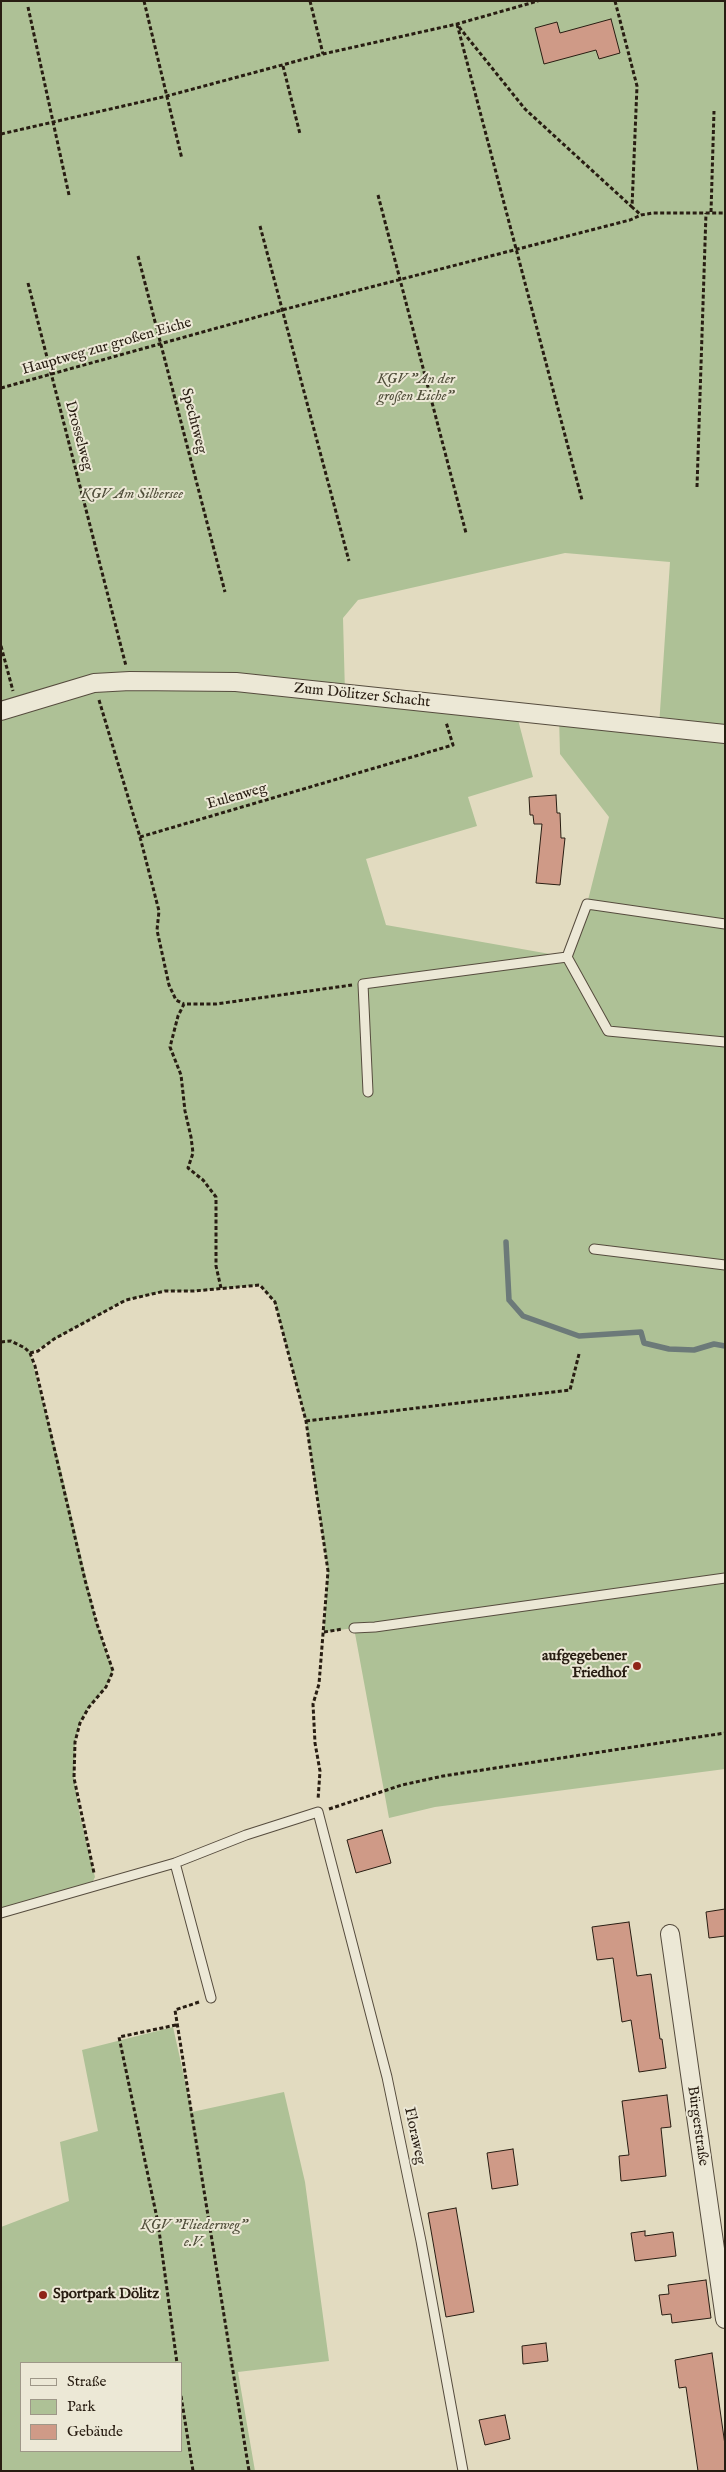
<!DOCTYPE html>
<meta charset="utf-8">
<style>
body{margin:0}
#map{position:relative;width:726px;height:2472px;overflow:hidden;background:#e2dbc0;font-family:"IM FELL English",serif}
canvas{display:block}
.frame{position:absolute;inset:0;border:2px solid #281d12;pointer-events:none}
.legend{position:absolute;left:20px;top:2362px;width:162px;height:90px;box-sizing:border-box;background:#ece8d6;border:1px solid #9e9788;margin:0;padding:6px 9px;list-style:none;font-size:15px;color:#281d12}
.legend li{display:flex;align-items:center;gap:10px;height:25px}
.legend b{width:25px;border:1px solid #9e9788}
</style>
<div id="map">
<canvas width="726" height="2472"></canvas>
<div class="frame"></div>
<ul class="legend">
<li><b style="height:6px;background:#ece8d6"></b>Straße</li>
<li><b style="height:14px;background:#aec196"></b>Park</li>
<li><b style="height:14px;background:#cf9a87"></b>Gebäude</li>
</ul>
</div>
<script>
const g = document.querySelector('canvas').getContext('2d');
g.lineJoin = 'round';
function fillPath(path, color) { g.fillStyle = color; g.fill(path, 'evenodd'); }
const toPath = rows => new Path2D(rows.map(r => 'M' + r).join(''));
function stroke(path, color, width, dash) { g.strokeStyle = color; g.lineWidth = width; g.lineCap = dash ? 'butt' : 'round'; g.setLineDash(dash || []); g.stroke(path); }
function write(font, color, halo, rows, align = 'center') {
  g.font = font + ' "IM FELL English",serif'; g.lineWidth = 4; g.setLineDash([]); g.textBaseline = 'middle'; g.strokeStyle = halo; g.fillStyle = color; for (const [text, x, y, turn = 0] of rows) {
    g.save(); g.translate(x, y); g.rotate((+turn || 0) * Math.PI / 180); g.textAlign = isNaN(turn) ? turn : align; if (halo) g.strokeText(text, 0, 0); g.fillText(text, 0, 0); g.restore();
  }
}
fillPath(toPath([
 [1,1,725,1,725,1769,435,1807,389,1818,354,1628,324,1632,328,1571,306,1421,275,1302,260,1285,194,1291,165,1291,126,1300,30,1353,59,1461,97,1624,113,1671,106,1687,89,1707,80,1722,75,1742,74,1778,80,1816,95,1877,89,1889,1,1913],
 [565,553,670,562,659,726,559,716,560,754,609,817,587,904,567,957,386,925,366,859,477,826,468,797,533,777,516,712,345,694,343,618,358,600],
 [173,2027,192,2112,284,2092,305,2182,329,2361,238,2372,255,2471,1,2471,1,2227,69,2201,60,2142,98,2131,82,2050],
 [21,2363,181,2363,181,2451,21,2451]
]), '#aec196');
stroke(toPath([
 [506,1242,509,1300,523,1316,579,1336,641,1332,644,1343,669,1349,694,1350,714,1344,725,1346]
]), '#6c7a79', 5.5);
const building = toPath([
 [611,19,620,53,599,59,596,50,544,64,535,28,557,22,560,33,611,19],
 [556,795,557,813,560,813,561,838,565,838,560,885,536,883,542,824,534,824,533,815,530,815,529,797,556,795],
 [382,1830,391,1863,356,1873,347,1840,382,1830],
 [725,1909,725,1936,709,1938,706,1912,725,1909],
 [629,1922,637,1976,651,1974,660,2039,662,2039,666,2068,639,2072,631,2020,622,2022,613,1958,597,1960,592,1927,629,1922],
 [667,2095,671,2127,661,2128,666,2176,621,2181,619,2156,629,2155,622,2101,667,2095],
 [513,2149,518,2185,492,2189,487,2153,513,2149],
 [456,2208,474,2312,446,2317,428,2213,456,2208],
 [645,2231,645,2236,673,2232,676,2256,635,2261,631,2233,645,2231],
 [706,2280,711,2318,672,2323,671,2314,662,2315,659,2295,669,2294,668,2285,706,2280],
 [546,2343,548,2361,523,2364,522,2346,546,2343],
 [712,2353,725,2445,725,2471,698,2471,686,2387,679,2388,675,2360,712,2353],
 [505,2415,510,2439,485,2445,479,2420,505,2415]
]);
fillPath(building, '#cf9a87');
stroke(building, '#281d12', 1);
const lane = toPath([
 [725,924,587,904,567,957,608,1031,725,1042],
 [368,1092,363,984,567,957],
 [594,1249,725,1265],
 [354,1628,375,1627,725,1578],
 [175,1863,211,1998],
 [1,1913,175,1863,246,1835,318,1812,387,2077,421,2241,463,2471]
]);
const street = toPath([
 [1,711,94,683,130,681,236,682,725,734],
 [670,1934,725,2319]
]);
stroke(lane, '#564c3e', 11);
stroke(street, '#564c3e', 20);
stroke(toPath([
 [144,1,182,159],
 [310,1,323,54],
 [615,1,637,86,632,207,641,215],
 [28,7,69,195],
 [457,24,582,500],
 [459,27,525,109,632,207],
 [283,66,300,134],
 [1,134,167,96,323,54,457,24,538,1],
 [378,195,466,533],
 [711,212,714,111],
 [260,226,349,561],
 [138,256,225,592],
 [28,283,126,666],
 [1,388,282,310,630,220,641,215,653,213,725,213],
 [697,487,706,213],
 [1,646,13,691],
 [99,700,140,837,159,911,157,930,169,985,176,1000,184,1004],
 [140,837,453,745,446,722],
 [221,1288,216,1266,216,1197,203,1180,188,1168,193,1153,191,1137,185,1111,181,1075,170,1047,178,1016,184,1004,216,1004,352,985],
 [1,1342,11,1341,25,1348,30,1353,35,1366,85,1580,97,1624,113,1671,106,1687,89,1707,80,1723,75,1742,74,1778,94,1873],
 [30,1353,38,1351,54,1339,126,1300,165,1291,194,1291,260,1285,275,1302,306,1421,328,1571,319,1684,313,1704,315,1743,320,1771,318,1800],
 [306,1421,570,1390,579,1354],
 [324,1632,343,1629],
 [329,1809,402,1785,443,1776,725,1733],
 [199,2002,175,2010,249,2471],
 [176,2025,119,2037,158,2223,177,2363],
 [181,2396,193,2471]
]), '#281d12', 3, [4, 2.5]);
stroke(lane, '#ece8d6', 9);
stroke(street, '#ece8d6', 18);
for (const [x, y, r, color] of [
 [637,1666,5,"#8f2418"],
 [43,2295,5,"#8f2418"]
]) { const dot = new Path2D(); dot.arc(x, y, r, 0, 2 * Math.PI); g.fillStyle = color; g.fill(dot); stroke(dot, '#ece8d6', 2); }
write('15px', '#281d12', '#ece8d6', [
 ["Hauptweg zur großen Eiche",107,347,-16],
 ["Spechtweg",193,421,76],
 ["Drosselweg",78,436,75],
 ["Zum Dölitzer Schacht",362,696,6],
 ["Eulenweg",237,797,-16],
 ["Bürgerstraße",697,2126,82],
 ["Floraweg",414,2136,78]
]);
write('italic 15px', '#504e3a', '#ece8d6', [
 ["KGV \"An der",416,380],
 ["großen Eiche\"",416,397],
 ["KGV Am Silbersee",132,495],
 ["KGV \"Fliederweg\"",194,2226],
 ["e.V.",194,2243]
]);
write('bold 15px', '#281d12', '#ece8d6', [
 ["aufgegebener",627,1657],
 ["Friedhof",627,1674],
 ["Sportpark Dölitz",53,2295,"left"]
], 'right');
</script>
